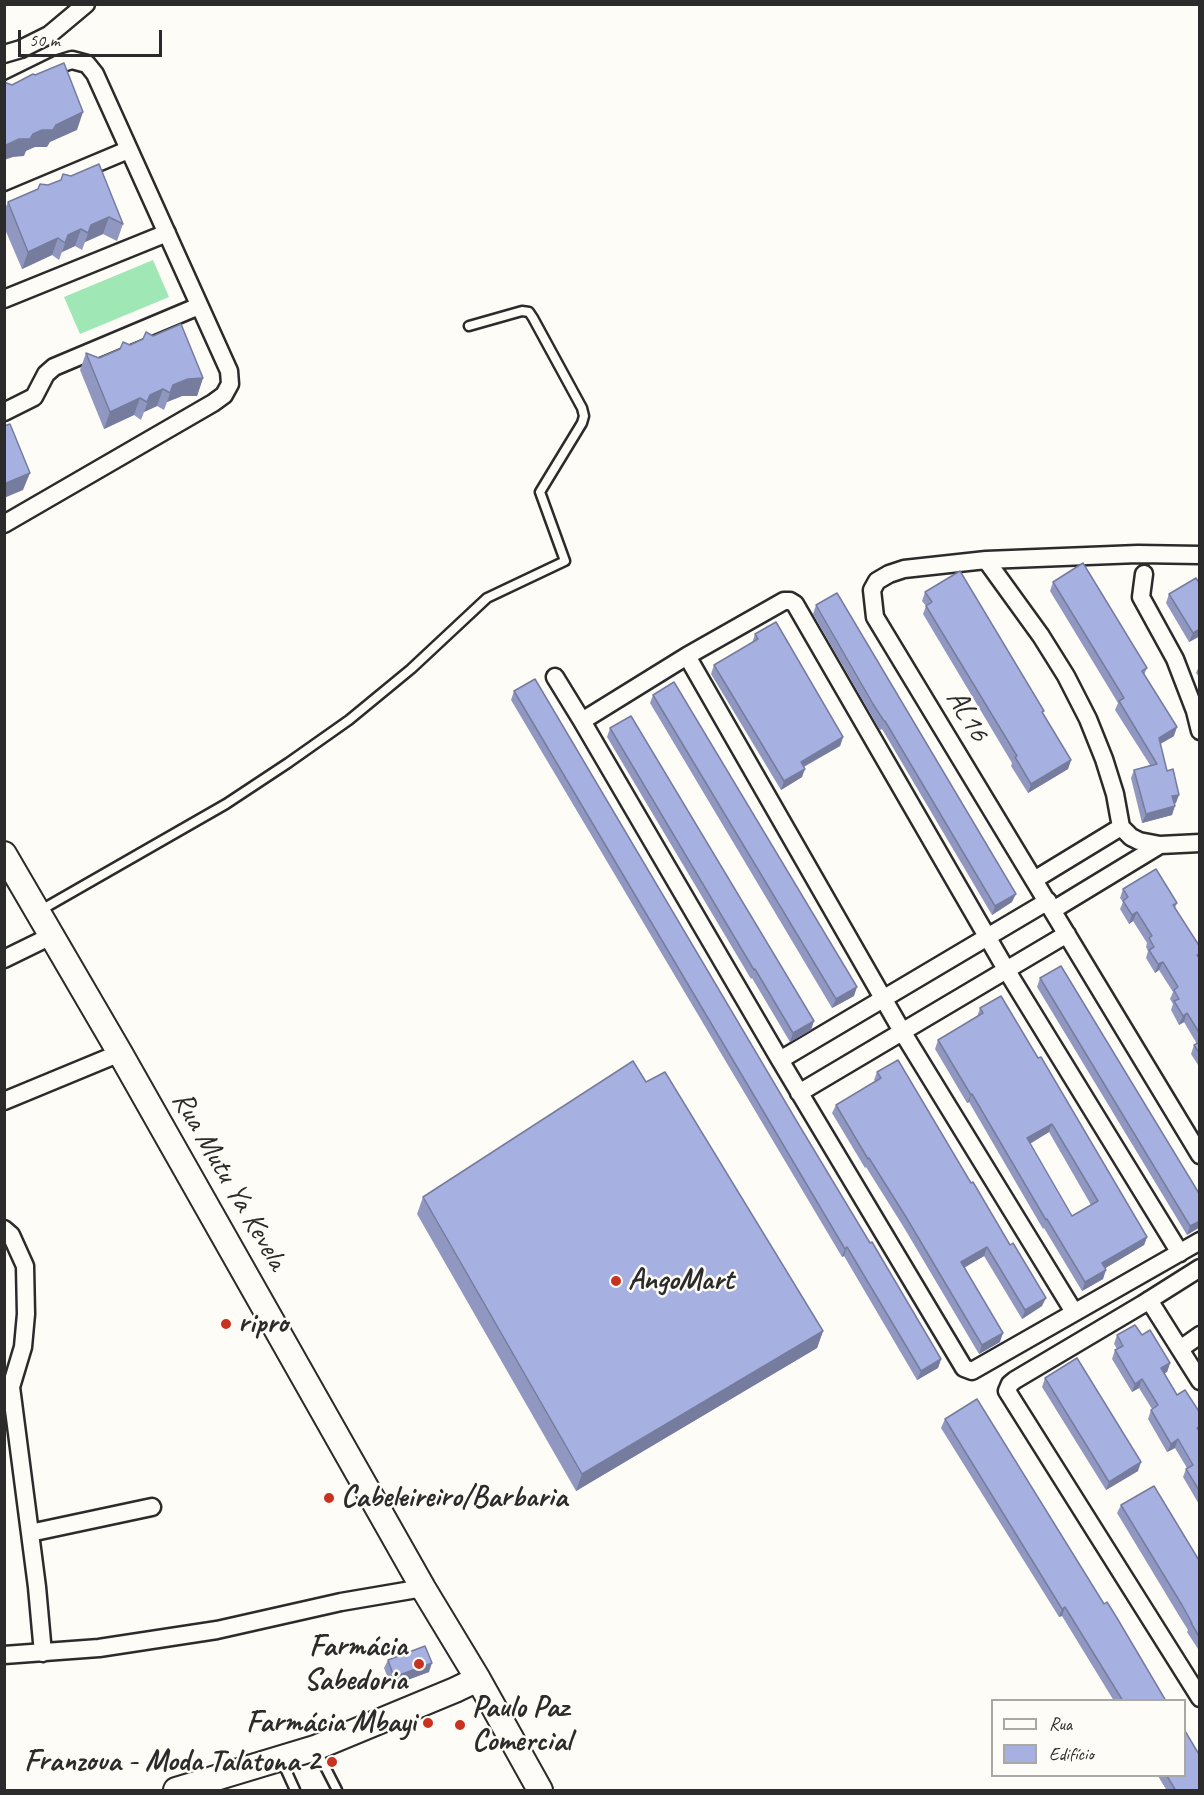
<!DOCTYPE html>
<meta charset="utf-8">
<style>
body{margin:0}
#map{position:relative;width:1204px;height:1795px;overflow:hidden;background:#fdfcf7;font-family:Caveat,sans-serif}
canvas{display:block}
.frame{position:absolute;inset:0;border:6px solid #2b2b2b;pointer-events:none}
.legend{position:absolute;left:991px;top:1699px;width:195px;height:78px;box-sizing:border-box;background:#fdfcf7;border:2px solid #a9a8a5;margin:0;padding:8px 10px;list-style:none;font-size:18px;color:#2b2b2b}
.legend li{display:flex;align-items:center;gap:12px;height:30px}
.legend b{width:30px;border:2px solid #a9a8a5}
.scale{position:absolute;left:18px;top:30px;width:144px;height:27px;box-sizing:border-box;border:3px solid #2b2b2b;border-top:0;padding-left:8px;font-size:18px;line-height:21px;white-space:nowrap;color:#2b2b2b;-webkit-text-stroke:4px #fdfcf7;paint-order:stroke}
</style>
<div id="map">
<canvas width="1204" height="1795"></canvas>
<div class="frame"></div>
<ul class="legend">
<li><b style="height:8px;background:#fdfcf7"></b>Rua</li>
<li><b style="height:16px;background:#a7b1e1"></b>Edifício</li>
</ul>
<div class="scale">50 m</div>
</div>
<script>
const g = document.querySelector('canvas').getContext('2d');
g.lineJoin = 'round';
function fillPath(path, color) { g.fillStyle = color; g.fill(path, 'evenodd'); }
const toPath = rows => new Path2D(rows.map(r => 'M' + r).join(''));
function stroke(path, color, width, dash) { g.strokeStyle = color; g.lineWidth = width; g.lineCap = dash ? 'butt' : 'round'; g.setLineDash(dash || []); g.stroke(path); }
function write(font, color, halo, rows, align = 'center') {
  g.font = font + ' Caveat,sans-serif'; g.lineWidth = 5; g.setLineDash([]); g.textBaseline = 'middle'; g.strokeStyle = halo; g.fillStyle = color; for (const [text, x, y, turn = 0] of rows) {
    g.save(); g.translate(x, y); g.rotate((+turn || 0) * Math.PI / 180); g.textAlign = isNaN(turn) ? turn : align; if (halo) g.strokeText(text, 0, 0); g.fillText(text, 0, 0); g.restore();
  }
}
fillPath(toPath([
 [153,260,169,297,80,334,64,297]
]), '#9fe7b5');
const lane = toPath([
 [41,910,226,804,288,763,349,720,411,669,487,598,565,561,540,492,582,423,584,416,582,408,533,318,529,312,522,311,469,326],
 [316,1749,337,1790],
 [281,1759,295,1790]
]);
const street = toPath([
 [4,54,21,49,49,35,86,4],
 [4,91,59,64,72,60,87,64,95,74,229,371,230,384,224,395,213,403,4,524],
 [4,202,128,150],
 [4,299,167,233],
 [4,412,34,397,46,374,54,367,199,306],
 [1200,555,1138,554,986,560,904,569,889,574,877,581,872,590,875,617,1200,1155],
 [986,560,1041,636,1066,676,1088,719,1104,759,1115,794,1121,827,1131,837,1139,841,1160,845,1200,843],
 [1144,574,1141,597,1175,659,1195,711,1200,731],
 [687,656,903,1033,1074,1312],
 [555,677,582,721,780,1060,964,1368,972,1371,1200,1241],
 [582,721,687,656,784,601,790,601,795,604,1007,971,1180,1253],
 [1034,880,1121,827],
 [1053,910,1160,845],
 [4,959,51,936],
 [780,1060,1048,901],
 [799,1093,1067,934],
 [4,1101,120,1053],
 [4,1229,11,1235,25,1266,26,1314,23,1347,11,1387,37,1587,43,1653],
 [1200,1268,1143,1304,1015,1380,1010,1384,1007,1391,1200,1698],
 [1149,1300,1200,1381],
 [1180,1349,1200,1335],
 [30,1533,152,1507],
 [4,1655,99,1648,217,1630,341,1602,423,1588]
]);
const secondary = toPath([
 [4,854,120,1053,423,1588,478,1679,540,1790],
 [176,1790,315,1748,455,1690,478,1679]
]);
stroke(lane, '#2b2b2b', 13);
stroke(street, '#2b2b2b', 21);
stroke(secondary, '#2b2b2b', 28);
stroke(lane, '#fdfcf7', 8);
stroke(street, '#fdfcf7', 16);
stroke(secondary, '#fdfcf7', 24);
fillPath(toPath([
 [40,184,123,224,117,241,103,234,85,242,82,250,75,246,62,252,59,260,52,255,22,269,4,227,4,211,8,202,38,189],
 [86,353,99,358,203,378,197,396,182,396,167,402,164,410,157,406,144,412,141,420,134,415,104,429,80,370],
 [1053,582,1147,668,1144,675,1174,736,1160,744,1176,803,1174,804,1172,815,1142,823,1131,778,1134,770,1150,765,1115,710,1118,703,1050,591],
 [1200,584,1200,636,1189,642,1166,603,1169,594],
 [925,592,1043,714,1071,760,1068,769,1028,793,1011,766,1012,763,923,614,926,606,922,601],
 [816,605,1012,902,992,915,882,729,880,730,870,713,813,614],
 [755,634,843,737,840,746,804,767,802,777,781,790,711,674,714,665,752,643],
 [1200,664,1200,678,1196,673],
 [514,691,796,1120,941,1359,938,1368,917,1380,844,1256,842,1257,511,700],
 [653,695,854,996,832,1008,650,703],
 [610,728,811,1030,790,1042,752,978,751,979,607,737],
 [1123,889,1177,903,1175,908,1200,947,1200,1068,1191,1054,1194,1045,1197,1044,1184,1022,1179,1025,1171,1010,1173,1004,1170,999,1173,992,1159,970,1155,973,1146,958,1148,951,1146,947,1147,943,1133,921,1129,924,1120,909,1123,902,1120,898],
 [1040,978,1200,1195,1200,1227,1187,1235,1037,987],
 [980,1008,1038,1058,1147,1237,1144,1245,1105,1268,1103,1279,1082,1291,1044,1228,1043,1229,969,1102,967,1103,935,1049,938,1040,977,1017],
 [1049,1132,1091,1205,1072,1216,1030,1144],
 [877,1072,1042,1306,1022,1319,984,1256,964,1268,1000,1342,979,1354,903,1226,866,1167,865,1168,832,1113,836,1105,875,1081,874,1080],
 [646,1082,823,1331,817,1348,576,1491,417,1214,423,1197],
 [1117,1335,1142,1335,1170,1363,1167,1372,1164,1373,1177,1395,1200,1413,1200,1506,1183,1477,1186,1469,1187,1468,1175,1448,1167,1452,1148,1419,1151,1410,1152,1409,1139,1388,1132,1392,1112,1359,1115,1350,1117,1349,1114,1344],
 [1045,1378,1138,1471,1106,1490,1042,1387],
 [945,1419,1104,1604,1166,1701,1114,1701,1062,1616,1059,1617,941,1428],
 [1121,1505,1200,1562,1200,1652,1187,1632,1188,1630,1178,1614,1117,1513],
 [388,1660,429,1672,391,1686,384,1668],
 [1158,1776,1185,1776,1200,1791,1167,1791]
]), '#9098c2');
fillPath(toPath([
 [83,112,77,130,50,142,47,147,35,147,26,151,24,156,13,157,4,160,4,146],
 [109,217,103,234,85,242,91,225],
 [81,229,75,246,62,252,68,235],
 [58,238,52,255,22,269,28,252],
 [203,378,197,396,182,396,167,402,173,385,188,379],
 [163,389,157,406,144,412,150,395],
 [140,398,134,415,104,429,110,412],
 [30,473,23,490,4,498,4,484],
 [1200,629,1200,636,1189,642,1193,633],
 [1177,727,1174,736,1155,747,1159,738],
 [843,737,840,746,797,770,801,762],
 [1071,760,1068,769,1028,793,1031,784],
 [805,769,802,777,781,790,784,781],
 [1179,795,1176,803,1169,805,1172,796],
 [1175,806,1172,815,1142,823,1146,814],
 [1016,894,1012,902,992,915,995,906],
 [1137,912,1133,921,1129,924,1132,915],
 [1163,962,1159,970,1155,973,1158,964],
 [857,987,854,996,832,1008,836,999],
 [1187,1013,1184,1022,1179,1025,1183,1016],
 [814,1021,811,1030,790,1042,793,1033],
 [972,1094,969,1102,967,1103,971,1095],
 [1052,1124,1049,1132,1024,1147,1027,1138],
 [1200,1221,1200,1227,1187,1235,1190,1226],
 [1147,1237,1144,1245,1099,1272,1102,1263],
 [847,1247,844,1256,842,1257,845,1249],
 [987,1247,984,1256,958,1271,961,1262],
 [1106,1270,1103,1279,1082,1291,1085,1282],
 [1046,1298,1042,1306,1022,1319,1025,1310],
 [823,1331,817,1348,576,1491,582,1474],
 [1003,1333,1000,1342,979,1354,982,1345],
 [941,1359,938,1368,917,1380,921,1371],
 [1170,1363,1167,1372,1158,1377,1161,1368],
 [1142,1379,1139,1388,1132,1392,1135,1384],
 [1178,1439,1175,1448,1167,1452,1171,1444],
 [1141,1462,1138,1471,1106,1490,1109,1482],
 [1065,1607,1062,1616,1059,1617,1062,1609],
 [432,1663,429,1672,391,1686,394,1677]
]), '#757c9e');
const building = toPath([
 [64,63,83,112,56,125,53,130,42,130,33,134,30,139,19,139,4,146,4,82,12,85,33,74,35,75,64,63],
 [99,164,123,224,109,217,91,225,88,233,81,229,68,235,65,243,58,238,28,252,8,202,38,189,40,184,48,185,61,180,63,174,71,176,99,164],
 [181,324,203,378,188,379,173,385,170,393,163,389,150,395,147,402,140,398,110,412,86,353,99,358,120,349,123,342,130,345,143,339,146,332,153,336,181,324],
 [10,424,30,473,4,484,4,426,10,424],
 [1083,563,1147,668,1142,671,1177,727,1159,738,1167,771,1173,769,1179,795,1172,796,1175,806,1146,814,1134,770,1157,764,1119,701,1124,698,1053,582,1083,563],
 [960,571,1044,711,1042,712,1071,760,1031,784,1015,757,1017,756,926,606,932,602,925,592,960,571],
 [1196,578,1200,584,1200,629,1193,633,1169,594,1196,578],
 [837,593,1016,894,995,906,885,721,884,721,873,704,816,605,837,593],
 [776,622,843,737,801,762,805,769,784,781,714,665,758,639,755,634,776,622],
 [535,679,796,1120,870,1243,872,1242,941,1359,921,1371,847,1247,845,1249,514,691,535,679],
 [674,682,857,987,836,999,653,695,674,682],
 [631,716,814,1021,793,1033,755,969,754,970,610,728,631,716],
 [1156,869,1177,903,1173,905,1200,947,1200,954,1197,955,1200,959,1200,1034,1187,1013,1183,1016,1174,1001,1179,999,1174,990,1178,987,1163,962,1158,964,1149,950,1154,947,1149,938,1152,936,1137,912,1132,915,1123,901,1128,897,1123,889,1156,869],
 [1061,966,1200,1195,1200,1221,1190,1226,1040,978,1061,966],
 [1001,996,1038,1058,1041,1057,1147,1237,1102,1263,1106,1270,1085,1282,1047,1219,1046,1220,972,1094,971,1095,938,1040,983,1013,980,1008,1001,996],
 [1052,1124,1098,1201,1072,1216,1027,1138,1052,1124],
 [1200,1042,1200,1054,1194,1045,1200,1042],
 [898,1060,971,1183,973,1182,1010,1245,1013,1243,1046,1298,1025,1310,987,1247,961,1262,1003,1333,982,1345,906,1217,869,1158,868,1159,836,1105,881,1078,877,1072,898,1060],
 [633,1061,646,1082,665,1072,823,1331,582,1474,423,1197,633,1061],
 [1135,1325,1142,1335,1150,1330,1170,1363,1161,1368,1177,1395,1185,1390,1200,1413,1200,1426,1197,1428,1200,1432,1200,1492,1186,1469,1193,1465,1178,1439,1171,1444,1151,1410,1158,1405,1142,1379,1135,1384,1115,1350,1123,1346,1117,1335,1135,1325],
 [1077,1358,1141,1462,1109,1482,1045,1378,1077,1358],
 [977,1399,1104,1604,1107,1602,1117,1618,1166,1701,1123,1701,1065,1607,1062,1609,945,1419,977,1399],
 [1154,1486,1200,1562,1200,1638,1191,1623,1192,1623,1182,1605,1121,1505,1154,1486],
 [425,1646,432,1663,394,1677,388,1660,425,1646],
 [1185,1731,1200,1756,1200,1791,1176,1791,1167,1776,1185,1776,1185,1731]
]);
fillPath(building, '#a7b1e1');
stroke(building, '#757c9e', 1.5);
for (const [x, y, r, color] of [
 [616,1281,6,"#c8321e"],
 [226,1324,6,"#c8321e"],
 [329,1498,6,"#c8321e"],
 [419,1664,6,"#c8321e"],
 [428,1723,6,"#c8321e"],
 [460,1725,6,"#c8321e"],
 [332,1762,6,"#c8321e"]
]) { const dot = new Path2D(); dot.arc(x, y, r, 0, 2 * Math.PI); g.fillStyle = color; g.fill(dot); stroke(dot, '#fdfcf7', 2); }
write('30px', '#2b2b2b', '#fdfcf7', [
 ["AL16",967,716,59],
 ["Rua Mutu Ya Kevela",229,1181,60]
]);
write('bold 30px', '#2b2b2b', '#fdfcf7', [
 ["AngoMart",628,1281],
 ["ripro",238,1324],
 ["Cabeleireiro/Barbaria",341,1498],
 ["Farmácia",407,1647,"right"],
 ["Sabedoria",407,1681,"right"],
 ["Paulo Paz",472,1708],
 ["Comercial",472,1742],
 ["Farmácia Mbayi",416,1723,"right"],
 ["Franzoua - Moda Talatona 2",320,1762,"right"]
], 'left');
</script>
